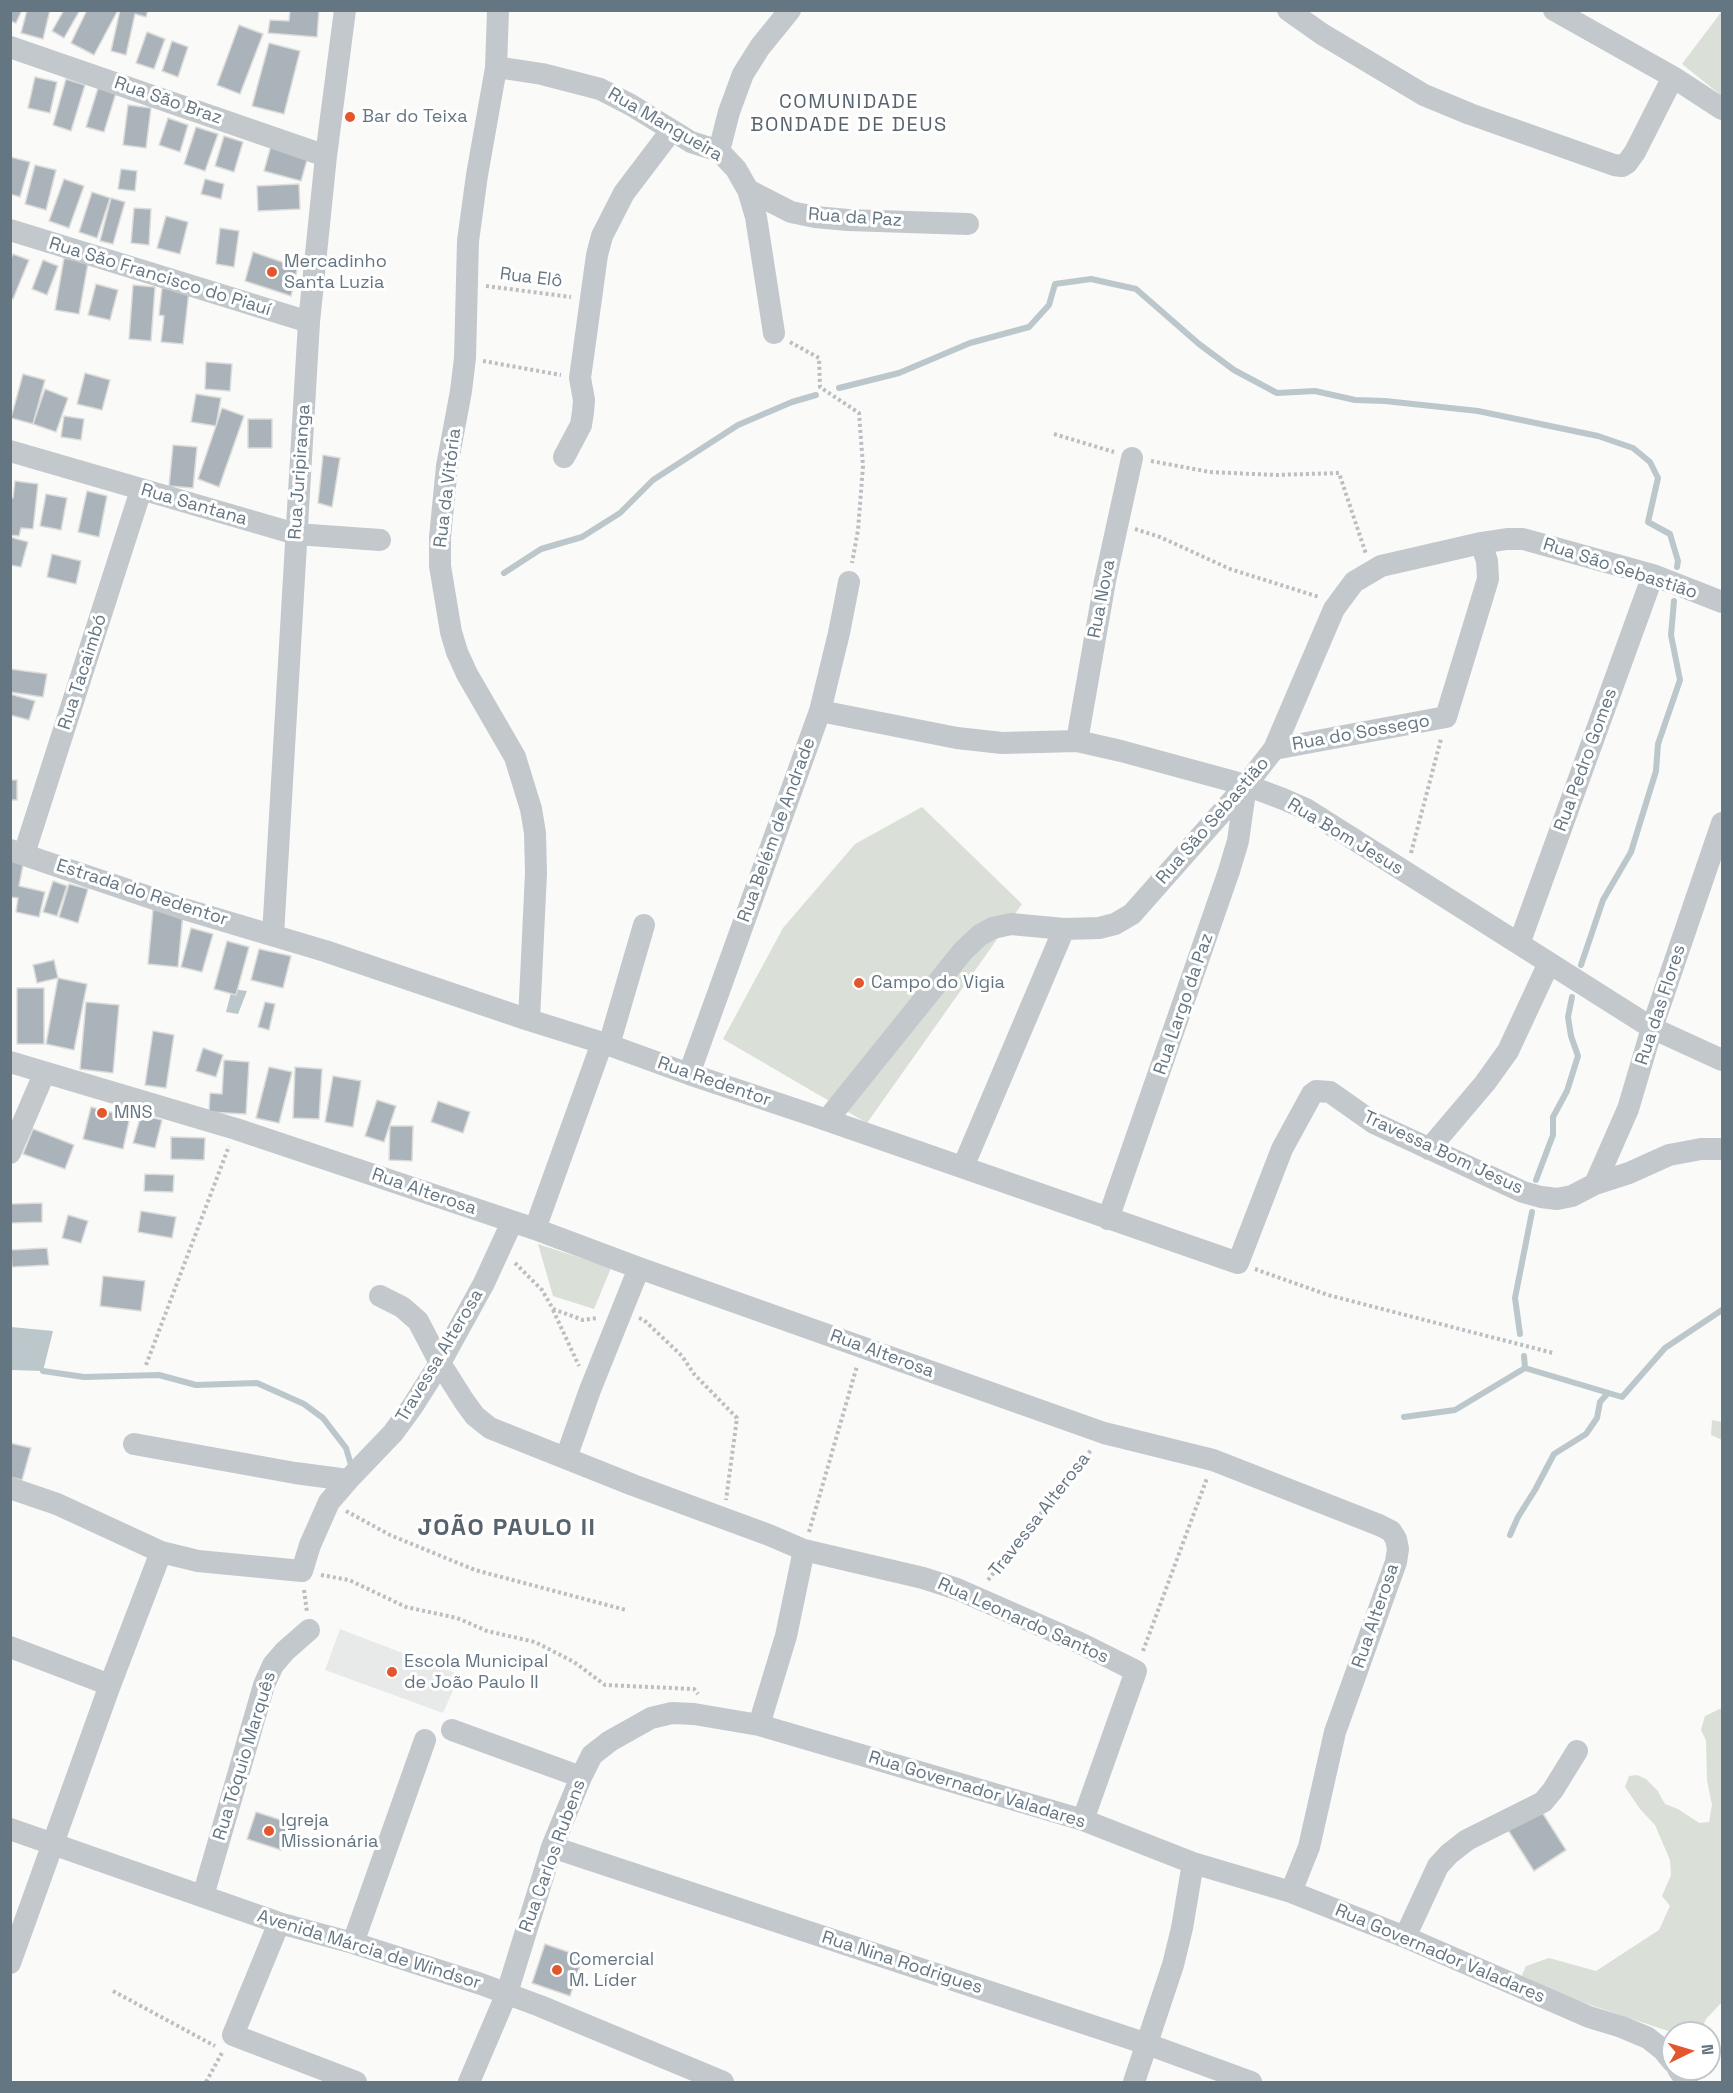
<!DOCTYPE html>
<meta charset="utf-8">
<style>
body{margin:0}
#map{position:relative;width:1733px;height:2093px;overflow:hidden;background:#fafaf8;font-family:"Space Grotesk",sans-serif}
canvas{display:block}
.frame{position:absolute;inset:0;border:12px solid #657683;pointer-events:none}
.north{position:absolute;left:1661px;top:2021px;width:60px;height:60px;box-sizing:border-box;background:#fff;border:2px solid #c1c8cd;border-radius:50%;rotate:85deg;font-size:16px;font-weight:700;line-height:24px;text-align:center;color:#657683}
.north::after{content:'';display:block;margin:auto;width:21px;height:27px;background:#e4572e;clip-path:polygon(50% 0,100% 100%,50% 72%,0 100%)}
</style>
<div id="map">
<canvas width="1733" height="2093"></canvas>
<div class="frame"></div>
<div class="north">N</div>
</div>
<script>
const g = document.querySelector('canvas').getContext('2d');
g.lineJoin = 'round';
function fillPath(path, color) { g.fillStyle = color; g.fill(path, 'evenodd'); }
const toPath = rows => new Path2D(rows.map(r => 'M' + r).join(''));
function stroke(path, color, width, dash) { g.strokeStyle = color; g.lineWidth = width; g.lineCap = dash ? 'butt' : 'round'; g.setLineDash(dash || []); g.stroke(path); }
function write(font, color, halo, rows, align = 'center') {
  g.font = font + ' "Space Grotesk",sans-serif'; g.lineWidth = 6; g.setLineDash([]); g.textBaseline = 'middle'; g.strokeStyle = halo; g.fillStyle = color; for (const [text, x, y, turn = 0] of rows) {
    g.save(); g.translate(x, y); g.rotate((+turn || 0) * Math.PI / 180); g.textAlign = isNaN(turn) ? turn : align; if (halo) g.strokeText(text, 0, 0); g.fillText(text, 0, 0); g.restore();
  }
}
fillPath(toPath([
 [340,1629,460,1675,443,1713,325,1670]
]), '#e8e9e9');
fillPath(toPath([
 [1722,11,1722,96,1682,64],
 [922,807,1022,904,867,1123,723,1039,783,928,855,844],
 [538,1244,611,1268,594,1309,553,1296],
 [1712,1420,1722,1422,1722,1440,1711,1435],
 [1722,1708,1722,2002,1706,2019,1700,2033,1674,2033,1522,1982,1522,1975,1526,1966,1549,1958,1596,1971,1659,1930,1670,1906,1662,1896,1671,1875,1670,1860,1655,1825,1640,1809,1625,1787,1629,1776,1637,1775,1646,1779,1657,1790,1665,1804,1678,1809,1699,1823,1709,1822,1712,1805,1707,1780,1706,1740,1701,1730,1705,1716]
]), '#dadfd7');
fillPath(toPath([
 [232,989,247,991,238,1014,226,1012],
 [11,1327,53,1331,43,1371,11,1370]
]), '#bbc7cb');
stroke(toPath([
 [839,388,899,373,970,343,1029,327,1049,305,1055,284,1091,279,1136,289,1199,344,1234,370,1277,393,1315,391,1355,400,1385,401,1478,411,1598,436,1633,448,1650,462,1658,478,1648,522,1670,534,1678,561,1677,567],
 [504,573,541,549,582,537,620,513,653,480,738,425,792,402,816,395],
 [1581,965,1603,900,1631,852,1656,771,1658,744,1680,680,1671,635,1674,601],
 [1536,1180,1553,1135,1553,1117,1567,1091,1578,1056,1571,1036,1568,1017,1572,997],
 [1520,1334,1515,1298,1532,1212],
 [1524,1356,1525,1368],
 [43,1371,84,1377,159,1375,196,1385,257,1383,304,1404,323,1418,346,1448,352,1468],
 [1404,1417,1455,1410,1525,1368,1622,1397,1665,1348,1722,1310],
 [1510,1535,1518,1517,1535,1490,1554,1454,1586,1434,1597,1418,1600,1402,1608,1393]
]), '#bbc7cb', 6);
const building = toPath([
 [10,10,22,10,16,23,10,21,10,10],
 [27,10,50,10,43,39,21,33,27,10],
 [64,10,80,10,64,38,52,31,64,10],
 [87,10,118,10,94,55,71,43,87,10],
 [120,10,148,10,146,17,135,14,126,55,111,51,120,10],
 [290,10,319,10,317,37,268,33,270,20,289,21,290,10],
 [239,25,263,34,240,94,217,85,239,25],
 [147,32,165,39,154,69,136,63,147,32],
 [172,41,188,47,178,77,162,71,172,41],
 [269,43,300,51,284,114,252,106,269,43],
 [35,77,57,82,50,113,28,108,35,77],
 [66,79,85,85,71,131,53,125,66,79],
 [98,88,116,93,104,132,86,127,98,88],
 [128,105,151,108,146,148,123,145,128,105],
 [168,118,188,125,180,152,159,145,168,118],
 [196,127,218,134,205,171,184,164,196,127],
 [224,136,243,142,234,172,215,166,224,136],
 [272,142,309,153,301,181,264,171,272,142],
 [10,157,30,162,20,197,10,194,10,157],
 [35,165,56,170,46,210,25,204,35,165],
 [121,169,137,171,135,191,118,189,121,169],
 [64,179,84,186,69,228,49,221,64,179],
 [205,179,224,184,221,199,201,194,205,179],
 [299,184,300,209,258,211,257,186,299,184],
 [92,192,110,198,97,238,79,232,92,192],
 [111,198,125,202,113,244,100,241,111,198],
 [134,208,151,209,149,245,131,243,134,208],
 [166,216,188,222,180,254,157,248,166,216],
 [220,228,239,231,234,267,216,264,220,228],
 [253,252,285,263,287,255,300,257,291,296,245,281,253,252],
 [13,254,29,260,13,299,10,297,10,261,13,254],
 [64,258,88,263,79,314,55,310,64,258],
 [43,260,58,266,47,295,32,289,43,260],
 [96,284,118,290,110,320,88,315,96,284],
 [133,285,155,287,151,341,129,339,133,285],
 [162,288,189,291,183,344,161,342,164,316,159,315,162,288],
 [206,362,232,364,230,391,205,389,206,362],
 [85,373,110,380,102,410,77,404,85,373],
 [23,374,45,380,33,424,11,418,23,374],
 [45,389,68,398,56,432,33,424,45,389],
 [196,394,221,398,216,426,191,422,196,394],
 [222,408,244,416,219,487,198,479,222,408],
 [64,416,84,419,81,440,61,437,64,416],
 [248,419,272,419,272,448,248,448,248,419],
 [173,445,197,447,193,488,169,486,173,445],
 [323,455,340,458,332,507,318,503,323,455],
 [15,481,38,484,33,529,21,528,19,536,10,535,10,497,13,498,15,481],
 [87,491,107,496,99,537,78,532,87,491],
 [46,494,67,498,61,530,40,526,46,494],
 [10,537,28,542,21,567,10,565,10,537],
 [52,554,81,561,76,584,47,577,52,554],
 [10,669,47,674,43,697,10,692,10,669],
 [10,694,35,701,29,720,10,715,10,694],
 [10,780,17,780,17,800,10,800,10,780],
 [10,857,24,860,19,886,45,892,39,917,16,912,18,898,10,897,10,857],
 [53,881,67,886,57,916,43,912,53,881],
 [69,884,88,889,78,923,59,917,69,884],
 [153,910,183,913,178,967,148,964,153,910],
 [191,928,213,934,202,972,181,967,191,928],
 [227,941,249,947,236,995,214,989,227,941],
 [259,949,291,956,283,988,251,980,259,949],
 [54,960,58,978,37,983,33,965,54,960],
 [58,978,87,984,74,1050,46,1044,58,978],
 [17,988,44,988,44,1044,17,1044,17,988],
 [86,1002,119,1005,113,1073,80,1069,86,1002],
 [265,1002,275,1004,269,1030,258,1027,265,1002],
 [153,1031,174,1035,166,1088,145,1085,153,1031],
 [203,1048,223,1055,216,1077,196,1071,203,1048],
 [224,1060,249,1062,246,1114,209,1112,210,1093,222,1094,224,1060],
 [269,1067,292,1072,279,1123,256,1118,269,1067],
 [295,1067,322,1069,319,1119,293,1118,295,1067],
 [333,1076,361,1081,353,1127,325,1122,333,1076],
 [377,1100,396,1106,384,1142,365,1136,377,1100],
 [438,1101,470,1112,463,1133,431,1122,438,1101],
 [91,1107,130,1117,123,1149,83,1139,91,1107],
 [141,1115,162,1120,155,1148,133,1143,141,1115],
 [390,1126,413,1126,412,1161,389,1160,390,1126],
 [33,1129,74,1145,65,1169,23,1154,33,1129],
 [171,1137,205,1138,204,1160,171,1159,171,1137],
 [145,1174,174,1175,173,1192,144,1191,145,1174],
 [42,1203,42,1222,10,1223,10,1204,42,1203],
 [141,1211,176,1217,172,1238,138,1232,141,1211],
 [68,1215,88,1221,81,1243,62,1238,68,1215],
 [47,1248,49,1265,12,1267,11,1250,47,1248],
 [103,1276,145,1281,141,1311,100,1306,103,1276],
 [10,1443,31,1448,22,1480,10,1477,10,1443],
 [1540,1809,1566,1850,1534,1871,1508,1830,1540,1809],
 [256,1812,290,1823,281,1850,247,1839,256,1812],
 [545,1944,583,1957,570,1996,532,1983,545,1944]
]);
fillPath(building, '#aab3b9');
stroke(building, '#dcdcda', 1.5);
stroke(toPath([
 [486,286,571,297],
 [790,342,819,358,820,387,859,413,863,466,858,530,852,563],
 [483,361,561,375],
 [1054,434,1114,452],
 [1151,461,1210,472,1276,475,1339,473,1366,554],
 [1135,529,1160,537,1230,569,1319,597],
 [1411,853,1441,739],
 [515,1263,542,1290,553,1309,583,1320,597,1318],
 [1255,1269,1328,1295,1553,1353],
 [553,1310,579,1366],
 [639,1318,644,1320,682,1356,694,1374,737,1418,726,1500],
 [146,1365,229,1146],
 [346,1511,390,1535,475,1570,626,1610],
 [809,1532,857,1366],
 [321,1575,349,1580,406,1607,457,1618,487,1631,535,1642,574,1662,605,1685,694,1689,698,1694],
 [988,1580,1091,1450],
 [304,1590,307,1612],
 [1143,1651,1207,1478],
 [113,1991,215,2046],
 [206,2082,223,2051]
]), '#bbbfc2', 4, [3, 3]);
stroke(toPath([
 [498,10,496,68,477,175,468,241,465,358,461,391,447,466,440,537,440,566,451,632,457,652,467,674,515,757,531,809,535,833,536,873,529,1020],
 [1288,10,1322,34,1424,95,1470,114,1614,165,1622,166,1627,163,1635,152,1673,77],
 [1554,10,1673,77,1722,109],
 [10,47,326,156],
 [496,67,542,74,600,89,631,105,691,142,719,151,736,169,748,190,756,217,774,333],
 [719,151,729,112,743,74,760,47,790,10],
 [748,190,791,212,815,217,848,220,968,224],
 [10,230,309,322],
 [10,451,296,534,380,540],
 [564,457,581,425,583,412,584,400,580,378,597,255,602,236,624,193,671,131],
 [820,711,957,738,1002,743,1077,741,1121,751,1246,785,1283,799,1306,809,1652,1028,1722,1060],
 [1077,741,1105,581,1132,458],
 [1274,749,1446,717,1488,579,1487,561,1481,543],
 [10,850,184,909,325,951,529,1020,609,1045,689,1074,812,1115,1238,1263,1282,1149,1312,1094,1316,1091,1330,1092,1374,1123,1523,1192,1541,1197,1557,1199,1572,1196,1595,1184,1629,1173,1669,1155,1701,1149,1722,1149],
 [24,854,141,490],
 [273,935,309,322,326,156,345,10],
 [1519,944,1653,575],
 [609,1045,644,925],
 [10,1062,236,1129,535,1229,639,1268,1104,1433,1213,1460,1379,1525,1391,1531,1396,1539,1398,1549,1396,1562,1335,1732,1309,1847,1291,1892],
 [689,1074,820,711,839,633,849,582],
 [827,1120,963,951,980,935,993,928,1011,924,1064,929,1099,928,1115,924,1132,914,1246,785,1274,749,1334,609,1354,582,1381,566,1481,543,1507,539,1523,539,1653,575,1722,602],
 [1429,1149,1485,1083,1508,1051,1549,963],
 [10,1153,44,1074],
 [963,1167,1064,929],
 [1595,1184,1628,1109,1652,1028,1722,823],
 [1108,1219,1229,871,1238,841,1246,785],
 [535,1229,602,1043],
 [380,1296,402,1307,418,1321,440,1363,464,1401,475,1416,490,1428,633,1485,769,1535,804,1550,923,1578,957,1589,1080,1643,1136,1671,1083,1820],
 [134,1444,295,1473,348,1480],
 [566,1458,590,1390,639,1268],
 [10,1488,57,1504,161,1552,198,1561,302,1571,310,1545,329,1502,348,1480,393,1433,412,1407,440,1363,484,1283,512,1222],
 [10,1647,110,1685],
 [759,1725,1083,1820,1193,1863,1291,1892,1405,1937,1589,2017,1622,2027,1648,2038,1663,2050,1673,2062],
 [452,1730,581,1777],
 [10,1829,279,1923,353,1943,481,1984,540,2006,723,2082],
 [552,1847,1147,2044,1251,2082],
 [203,1896,264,1685,273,1665,285,1651,309,1630],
 [279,1923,233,2035,356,2082],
 [1405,1937,1438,1866,1449,1854,1467,1840,1543,1802,1553,1790,1577,1751],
 [353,1943,425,1740],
 [10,1963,110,1685,161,1552],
 [1678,2069,1687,2082],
 [469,2082,507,1993,552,1847,581,1777,592,1755,610,1741,651,1718,672,1713,694,1714,759,1725,786,1636,804,1550],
 [1134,2082,1173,1965,1182,1928,1193,1863]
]), '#c3c8cc', 22);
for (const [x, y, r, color] of [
 [350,117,6,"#e4572e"],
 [272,272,6,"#e4572e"],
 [859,983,6,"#e4572e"],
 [102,1113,6,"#e4572e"],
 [392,1672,6,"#e4572e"],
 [269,1831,6,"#e4572e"],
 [557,1970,6,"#e4572e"]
]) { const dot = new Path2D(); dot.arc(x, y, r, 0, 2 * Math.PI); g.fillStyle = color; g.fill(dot); stroke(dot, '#fff', 2); }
write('18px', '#657683', '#fff', [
 ["Rua São Braz",168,101,19],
 ["Rua Mangueira",665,125,30],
 ["Rua da Paz",855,218,4],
 ["Rua São Francisco do Piauí",160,277,17],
 ["Rua Elô",531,278,7],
 ["Rua Juripiranga",300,472,-86],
 ["Rua da Vitória",448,488,-83],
 ["Rua Santana",194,505,16],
 ["Rua São Sebastião",1620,569,18],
 ["Rua Nova",1102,599,-79],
 ["Rua Tacaimbó",83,672,-72],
 ["Rua do Sossego",1361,733,-10],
 ["Rua Pedro Gomes",1586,760,-70],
 ["Rua São Sebastião",1213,821,-49],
 ["Rua Belém de Andrade",777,830,-70],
 ["Rua Bom Jesus",1345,837,31],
 ["Estrada do Redentor",142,893,18],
 ["Rua Largo da Paz",1184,1004,-71],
 ["Rua das Flores",1661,1005,-72],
 ["Rua Redentor",714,1082,19],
 ["Travessa Bom Jesus",1443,1153,25],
 ["Rua Alterosa",424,1192,19],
 ["Rua Alterosa",882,1354,20],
 ["Travessa Alterosa",440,1356,-59],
 ["Travessa Alterosa",1040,1515,-52],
 ["Rua Alterosa",1376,1616,-71],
 ["Rua Leonardo Santos",1023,1621,24],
 ["Rua Tóquio Marquês",245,1756,-73],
 ["Rua Governador Valadares",977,1790,17],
 ["Rua Carlos Rubens",553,1856,-70],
 ["Avenida Márcia de Windsor",369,1950,17],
 ["Rua Governador Valadares",1440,1954,23],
 ["Rua Nina Rodrigues",902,1963,18]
]);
write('18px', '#657683', '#fff', [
 ["Bar do Teixa",362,117],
 ["Mercadinho",284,262],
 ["Santa Luzia",284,283],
 ["Campo do Vigia",871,983],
 ["MNS",114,1113],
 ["Escola Municipal",404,1662],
 ["de João Paulo II",404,1683],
 ["Igreja",281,1821],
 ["Missionária",281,1842],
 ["Comercial",569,1960],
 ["M. Líder",569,1981]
], 'left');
g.letterSpacing = '1.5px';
write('20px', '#57646e', '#fff', [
 ["COMUNIDADE",849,103],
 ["BONDADE DE DEUS",849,126]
]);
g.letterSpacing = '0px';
g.letterSpacing = '1.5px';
write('bold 24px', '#57646e', '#fff', [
 ["JOÃO PAULO II",507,1528]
]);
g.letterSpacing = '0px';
</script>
